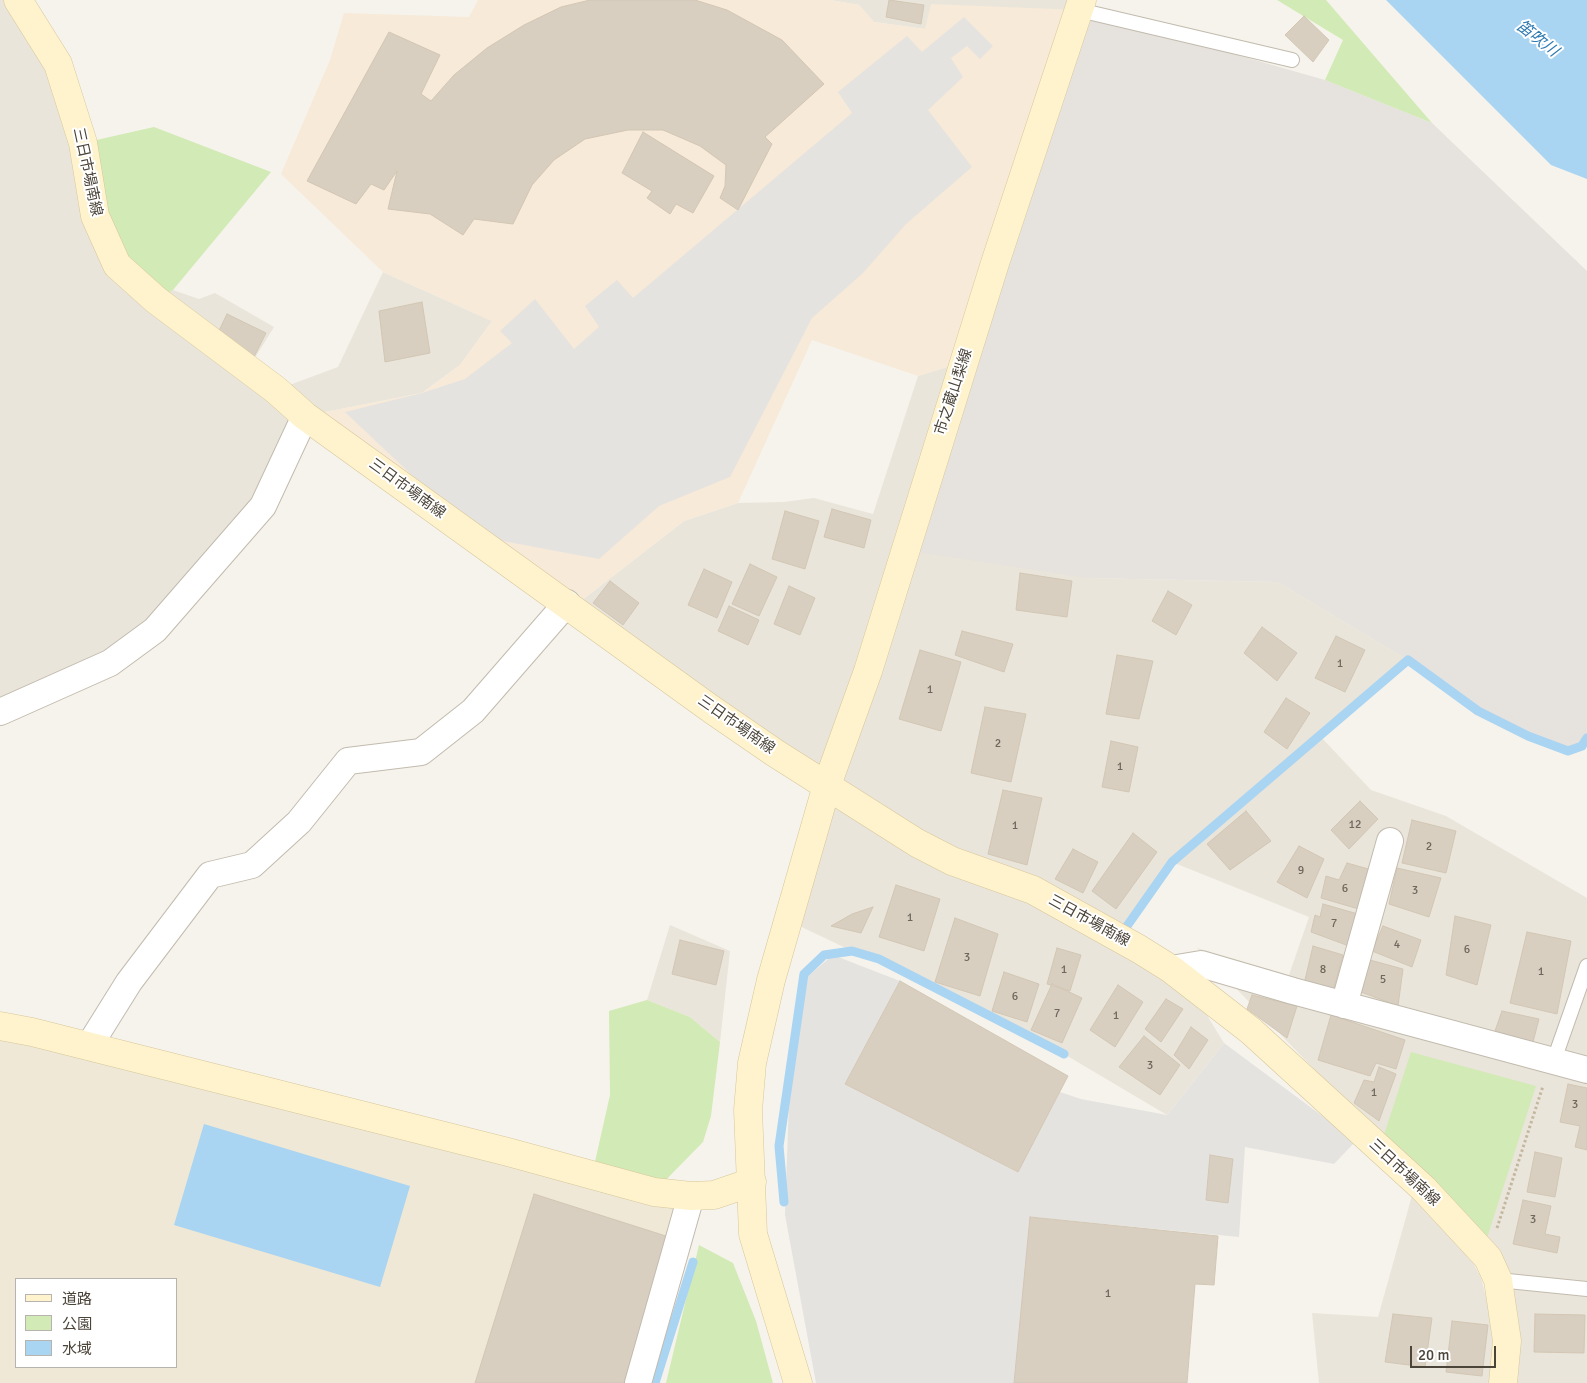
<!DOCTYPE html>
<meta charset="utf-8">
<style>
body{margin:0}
#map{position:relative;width:1587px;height:1383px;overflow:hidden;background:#f6f3ec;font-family:Signika,"Noto Sans JP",sans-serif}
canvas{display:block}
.legend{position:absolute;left:15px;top:1278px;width:162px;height:90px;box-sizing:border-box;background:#fff;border:1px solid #b7b4b0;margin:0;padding:6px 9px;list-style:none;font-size:15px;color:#4b4439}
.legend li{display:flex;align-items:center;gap:10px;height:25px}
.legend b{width:25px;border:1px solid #b7b4b0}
.scale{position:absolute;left:1410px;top:1346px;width:86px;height:22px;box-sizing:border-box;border:2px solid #4b4439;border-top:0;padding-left:6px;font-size:15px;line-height:18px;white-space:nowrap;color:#4b4439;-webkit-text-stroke:4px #fff;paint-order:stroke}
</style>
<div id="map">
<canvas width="1587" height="1383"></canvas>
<ul class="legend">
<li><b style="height:6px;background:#fff3cd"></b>道路</li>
<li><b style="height:14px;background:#d2eab5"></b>公園</li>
<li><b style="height:14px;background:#a9d4f2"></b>水域</li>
</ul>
<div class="scale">20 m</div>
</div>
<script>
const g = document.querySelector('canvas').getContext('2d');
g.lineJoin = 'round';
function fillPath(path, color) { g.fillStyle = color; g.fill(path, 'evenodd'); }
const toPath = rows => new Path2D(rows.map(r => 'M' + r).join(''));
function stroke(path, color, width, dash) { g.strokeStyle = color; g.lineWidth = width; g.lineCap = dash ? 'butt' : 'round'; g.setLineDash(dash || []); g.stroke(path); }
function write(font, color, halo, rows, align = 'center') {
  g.font = font + ' Signika,"Noto Sans JP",sans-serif'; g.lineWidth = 4; g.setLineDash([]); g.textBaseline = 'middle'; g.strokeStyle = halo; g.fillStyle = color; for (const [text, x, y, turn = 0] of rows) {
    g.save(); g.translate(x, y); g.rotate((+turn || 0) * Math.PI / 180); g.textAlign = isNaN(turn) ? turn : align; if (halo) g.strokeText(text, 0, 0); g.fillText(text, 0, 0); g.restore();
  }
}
fillPath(toPath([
 [0,0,18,0,156,300,173,290,199,299,215,293,274,327,248,369,276,390,338,367,383,272,492,321,460,365,422,393,305,416,263,506,155,630,0,712],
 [830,0,1081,0,1079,10,925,29,874,22,859,5],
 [963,362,1087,578,1278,582,1408,660,1321,737,1371,790,1446,816,1587,898,1587,1383,1511,1383,1509,1276,1426,1185,1197,948,1289,975,1309,917,1172,862,1120,936,1197,999,1224,1043,1167,1115,1064,1054,879,959,852,951,789,921,827,785,577,604,684,521,738,503,784,502,814,498,873,514,918,376],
 [670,925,730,951,720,1042,690,1017,647,1000],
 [1413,1192,1465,1247,1481,1278,1498,1343,1493,1383,1319,1383,1312,1313,1378,1317]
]), '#eae5da');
fillPath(toPath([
 [478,0,830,0,859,5,874,22,925,29,931,4,1079,10,963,362,918,376,812,340,738,503,684,521,577,604,305,416,422,393,460,365,492,321,383,272,281,174,330,60,344,13,469,17]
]), '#f7ead8');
fillPath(toPath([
 [1079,10,1325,80,1432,123,1587,271,1587,738,1582,746,1568,751,1528,736,1478,711,1408,660,1278,582,1087,578,904,550]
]), '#e6e2dd');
fillPath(toPath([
 [0,1026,691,1196,639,1383,0,1383],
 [16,1279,176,1279,176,1367,16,1367]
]), '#efe8d6');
fillPath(toPath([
 [1277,0,1326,0,1432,123,1325,80,1343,40],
 [154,127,271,172,173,290,156,300,117,265,83,143],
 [647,1000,690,1017,720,1042,711,1116,703,1142,654,1192,592,1175,610,1095,609,1011],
 [1411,1052,1536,1086,1484,1247,1381,1144],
 [699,1245,733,1263,756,1321,773,1383,666,1383]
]), '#d2eab5');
fillPath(toPath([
 [964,17,993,46,980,59,967,46,951,58,963,77,928,110,972,167,906,224,863,273,812,318,730,477,659,506,599,559,492,539,469,529,345,412,422,393,465,379,512,343,500,331,535,299,574,349,599,327,585,306,617,280,633,298,852,113,838,92,907,36,922,52],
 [833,955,900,981,845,1084,1017,1172,1060,1092,1081,1099,1167,1115,1224,1043,1356,1141,1334,1164,1245,1147,1239,1237,1031,1217,1014,1383,816,1383,785,1215,789,1100,808,976]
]), '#e5e3e0');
fillPath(toPath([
 [1386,0,1587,0,1587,179,1551,165],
 [204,1124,410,1186,380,1287,174,1225]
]), '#a9d4f2');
stroke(toPath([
 [1120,936,1172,862,1408,660,1478,711,1528,736,1568,751,1582,746,1587,738],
 [784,1202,779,1146,804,974,824,955,852,951,879,959,1064,1054],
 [655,1383,693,1262]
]), '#a9d4f2', 9);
const building = toPath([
 [590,0,695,0,727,10,782,40,824,84,765,137,772,144,738,210,720,198,725,186,726,165,700,146,663,130,628,130,585,139,554,160,532,185,513,224,474,219,463,235,430,214,388,209,397,171,384,190,371,184,356,204,307,181,389,32,440,55,421,94,431,101,454,75,487,48,524,25,561,7,590,0],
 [889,0,924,5,921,24,886,17,889,0],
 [1304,16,1329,40,1313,62,1285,35,1304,16],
 [643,132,714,176,693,213,676,204,670,214,647,198,652,191,622,173,643,132],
 [422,302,430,353,385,362,379,311,422,302],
 [227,314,266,333,254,357,215,339,227,314],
 [832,509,871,520,864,548,824,537,832,509],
 [785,511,819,521,805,569,772,559,785,511],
 [750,564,777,577,759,616,732,604,750,564],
 [704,569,732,582,717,618,688,605,704,569],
 [1020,573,1072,581,1067,617,1016,610,1020,573],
 [610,581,639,603,623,625,593,603,610,581],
 [789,586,815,598,800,635,774,624,789,586],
 [1168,591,1192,605,1176,635,1152,621,1168,591],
 [729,606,759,620,748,645,718,631,729,606],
 [1262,627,1297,653,1277,681,1244,653,1262,627],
 [962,631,1013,644,1004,672,955,655,962,631],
 [1336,636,1365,650,1345,692,1315,678,1336,636],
 [920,650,961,662,941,731,899,719,920,650],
 [1117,655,1153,661,1139,719,1106,714,1117,655],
 [1286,698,1310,713,1287,749,1264,732,1286,698],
 [985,707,1026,714,1011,782,971,773,985,707],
 [1111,741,1138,747,1129,792,1102,787,1111,741],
 [1003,790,1042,798,1027,865,988,854,1003,790],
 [1360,801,1378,819,1349,849,1331,830,1360,801],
 [1246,811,1271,841,1230,870,1207,844,1246,811],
 [1412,820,1456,831,1446,873,1402,863,1412,820],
 [1133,833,1157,852,1116,909,1092,891,1133,833],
 [1299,846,1324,859,1307,898,1277,882,1299,846],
 [1073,849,1098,862,1083,893,1055,879,1073,849],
 [1347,863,1372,870,1362,910,1321,898,1326,876,1339,880,1347,863],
 [1397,868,1441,878,1429,917,1389,904,1397,868],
 [896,885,940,899,924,951,879,937,896,885],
 [1323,904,1358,914,1349,946,1311,932,1315,915,1320,917,1323,904],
 [873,907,861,933,831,926,852,914,873,907],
 [1455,916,1491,925,1477,985,1446,975,1455,916],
 [955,918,998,934,980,996,935,982,955,918],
 [1383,926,1421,940,1412,967,1372,951,1383,926],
 [1527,932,1571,941,1557,1014,1510,1003,1527,932],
 [680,940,724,951,716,985,672,974,680,940],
 [1313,946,1343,955,1334,988,1304,984,1313,946],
 [1057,948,1081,955,1070,991,1047,984,1057,948],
 [1370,960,1403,969,1398,1006,1361,992,1370,960],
 [1004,972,1039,984,1027,1022,992,1011,1004,972],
 [900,981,1068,1076,1018,1172,845,1084,900,981],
 [1052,984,1082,998,1062,1043,1031,1030,1052,984],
 [1118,985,1143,1002,1115,1047,1090,1030,1118,985],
 [1252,995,1297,1006,1287,1038,1247,1009,1252,995],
 [1166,999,1183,1009,1161,1042,1145,1029,1166,999],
 [1502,1011,1539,1019,1533,1042,1495,1031,1502,1011],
 [1331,1015,1405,1040,1396,1069,1376,1063,1370,1076,1318,1060,1331,1015],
 [1191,1027,1208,1040,1189,1069,1174,1055,1191,1027],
 [1144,1036,1180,1065,1160,1095,1119,1067,1144,1036],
 [1379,1067,1396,1074,1379,1121,1354,1103,1364,1080,1374,1082,1379,1067],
 [1568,1084,1587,1088,1587,1150,1575,1147,1580,1126,1560,1122,1568,1084],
 [1535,1152,1562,1158,1555,1197,1527,1192,1535,1152],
 [1210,1155,1233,1159,1228,1203,1206,1200,1210,1155],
 [534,1194,669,1237,624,1383,475,1383,534,1194],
 [1523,1200,1551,1206,1545,1234,1560,1237,1557,1253,1513,1244,1523,1200],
 [1030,1217,1218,1236,1214,1285,1195,1284,1187,1383,1014,1383,1030,1217],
 [1393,1314,1432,1318,1425,1367,1385,1362,1393,1314],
 [1535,1314,1585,1315,1584,1353,1534,1352,1535,1314],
 [1452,1321,1488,1325,1482,1376,1446,1372,1452,1321]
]);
fillPath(building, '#d8cfc1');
stroke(building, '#d3c7b4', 1);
const lane = toPath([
 [1079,10,1292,60],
 [1554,1060,1587,966],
 [1498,1280,1587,1289]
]);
const street = toPath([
 [0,712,110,663,155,630,263,506,305,416],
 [1171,969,1201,964,1293,991,1587,1070],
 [1344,1005,1390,841],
 [89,1046,129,982,210,875,252,865,299,822,348,761,421,752,473,711,567,603],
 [638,1383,691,1196]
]);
const secondary = toPath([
 [18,0,58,64,83,143,95,216,117,265,156,300,276,390,305,416,711,709,775,753,917,843,952,861,1033,890,1139,949,1171,969,1251,1031,1424,1189,1488,1258,1498,1280,1507,1341,1503,1383],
 [0,1026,32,1032,508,1152,654,1192,691,1196,714,1195,752,1182],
 [798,1383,753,1234,748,1110,752,1063,771,980,827,785,868,671,995,263,1082,0]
]);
stroke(lane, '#c2bbae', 16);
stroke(street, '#c2bbae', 28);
stroke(secondary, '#d6c79b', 29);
stroke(toPath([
 [1497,1228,1543,1086]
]), '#c4b79f', 3, [2.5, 2.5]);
stroke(lane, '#fff', 14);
stroke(street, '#fff', 26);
stroke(secondary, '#fff3cd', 28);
write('12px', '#6e675b', null, [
 ["1",1340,664],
 ["1",930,690],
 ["2",998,744],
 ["1",1120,767],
 ["12",1355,825],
 ["1",1015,826],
 ["2",1429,847],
 ["9",1301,871],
 ["6",1345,889],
 ["3",1415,891],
 ["1",910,918],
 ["7",1334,924],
 ["4",1397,945],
 ["6",1467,950],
 ["3",967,958],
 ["1",1064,970],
 ["8",1323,970],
 ["1",1541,972],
 ["5",1383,980],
 ["6",1015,997],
 ["7",1057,1014],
 ["1",1116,1016],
 ["3",1150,1066],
 ["1",1374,1093],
 ["3",1575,1105],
 ["3",1533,1220],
 ["1",1108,1294]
]);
write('15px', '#4b4439', '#fff', [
 ["三日市場南線",87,172,78],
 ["市之蔵山梨線",954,392,-72],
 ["三日市場南線",407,489,36],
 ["三日市場南線",736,725,35],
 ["三日市場南線",1089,921,29],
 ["三日市場南線",1404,1173,43]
]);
write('italic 16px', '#2e7ab2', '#fff', [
 ["笛吹川",1537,39,38]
]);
</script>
